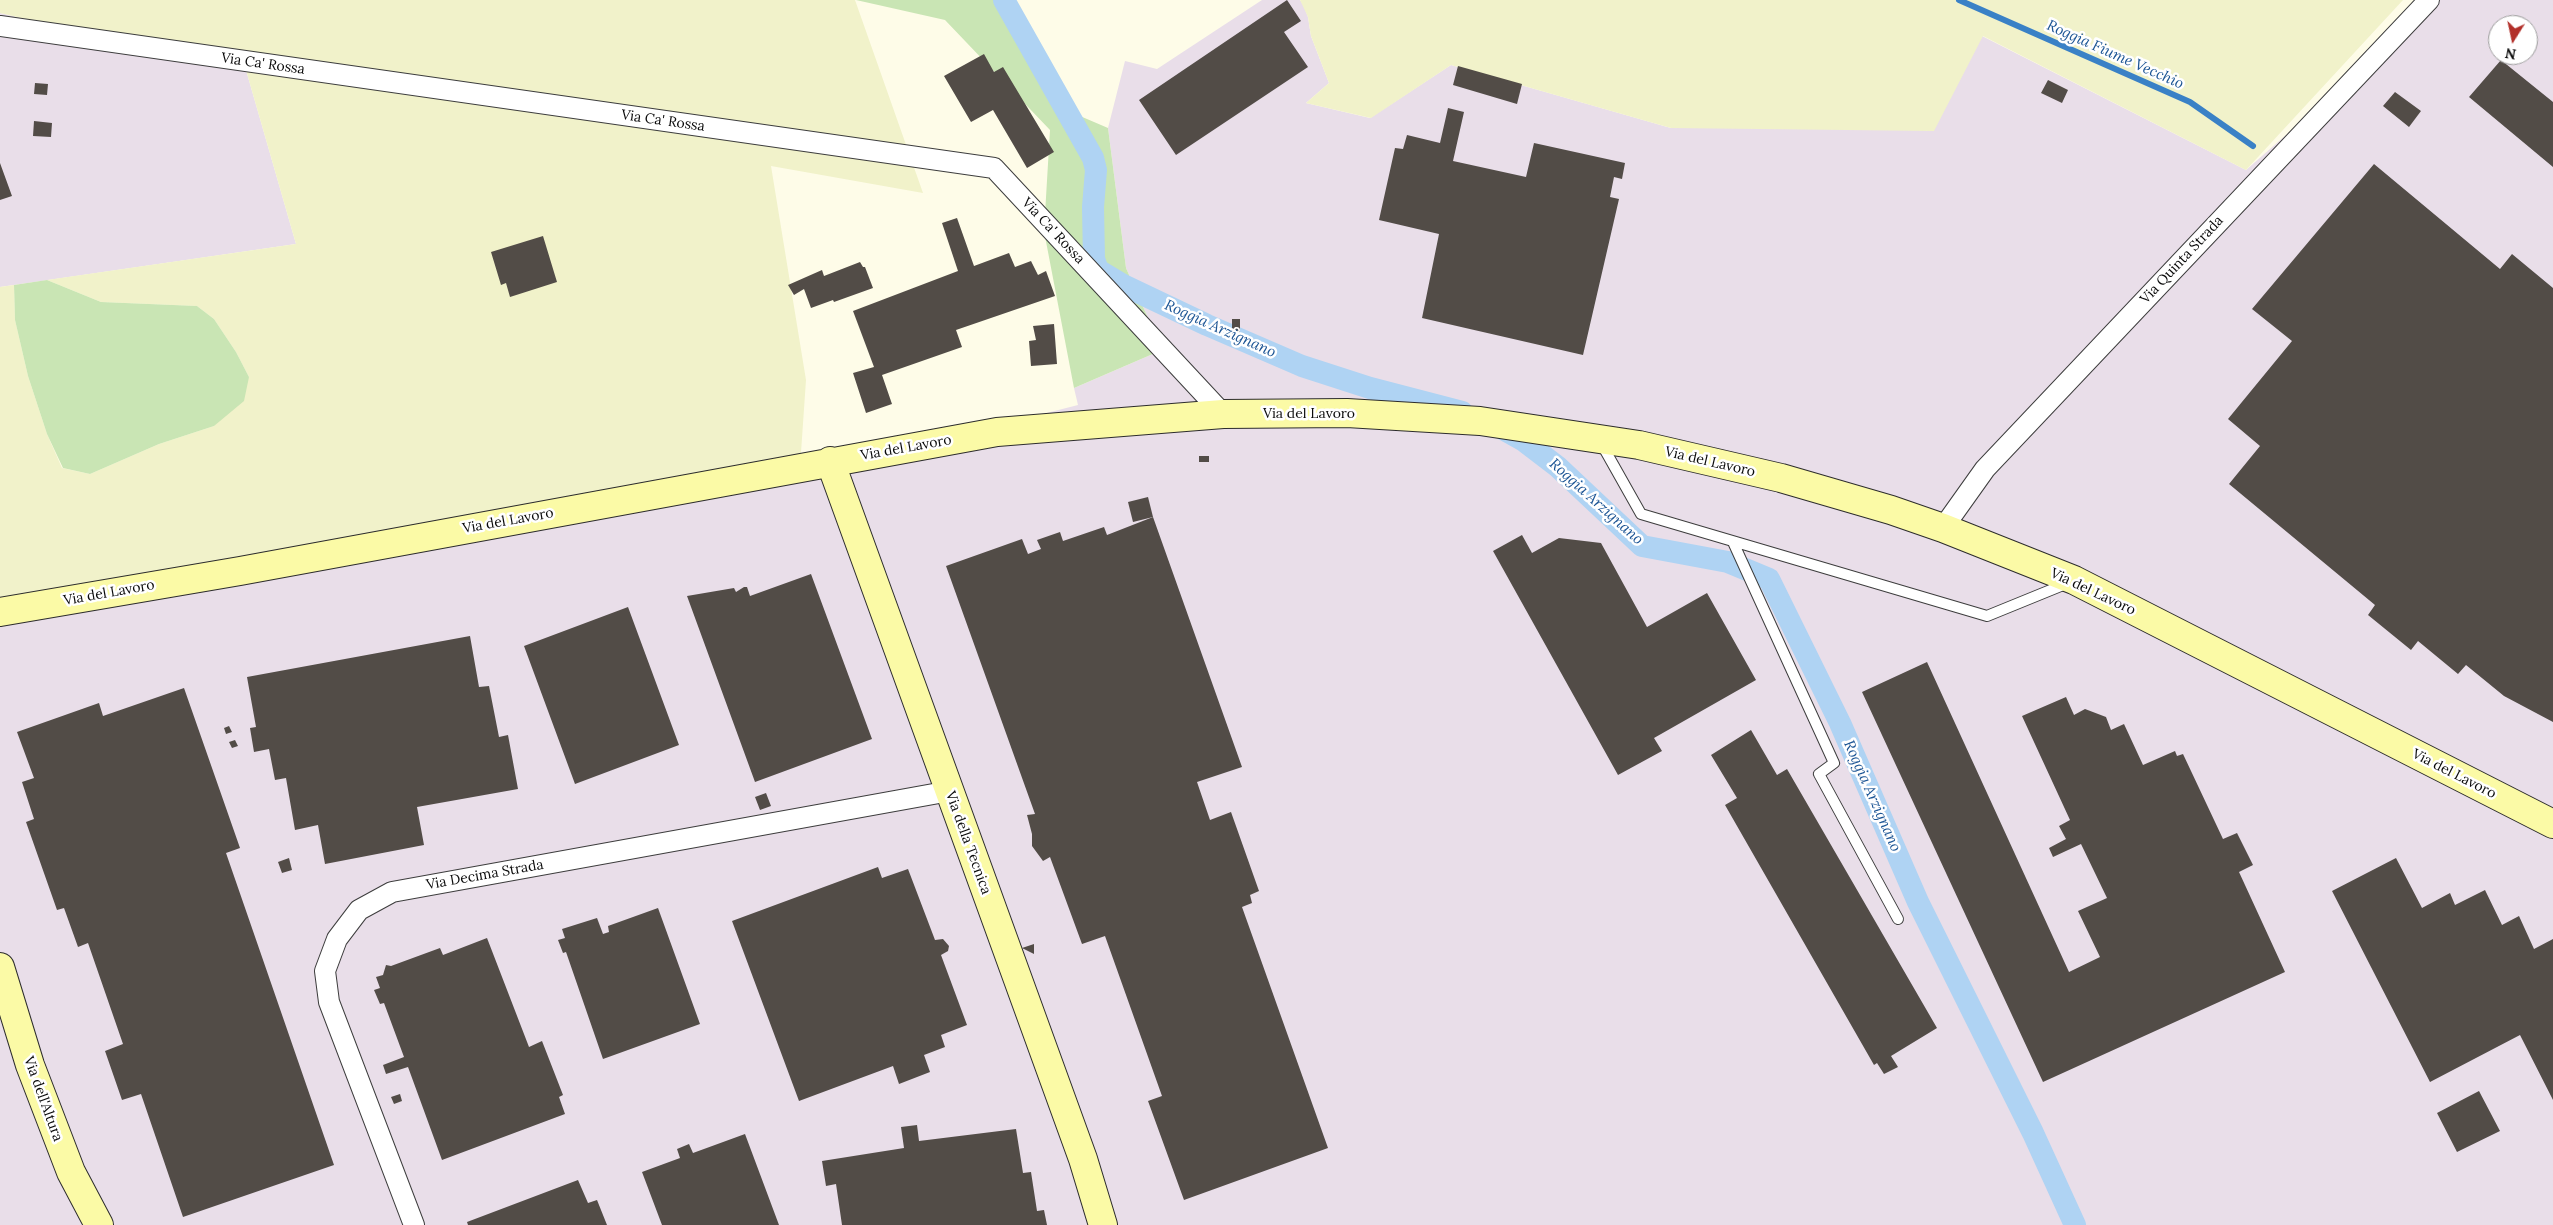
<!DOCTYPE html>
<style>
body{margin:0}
#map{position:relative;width:2553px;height:1225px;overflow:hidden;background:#fefce8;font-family:Lora,serif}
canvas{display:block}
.north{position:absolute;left:2488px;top:15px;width:50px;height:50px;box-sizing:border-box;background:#fff;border:1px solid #9d9d9d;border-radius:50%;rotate:190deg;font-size:14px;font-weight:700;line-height:20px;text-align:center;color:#0a0a0a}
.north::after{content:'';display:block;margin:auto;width:18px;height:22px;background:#b2302a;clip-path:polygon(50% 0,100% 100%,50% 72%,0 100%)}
</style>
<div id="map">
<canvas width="2553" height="1225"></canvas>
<div class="north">N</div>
</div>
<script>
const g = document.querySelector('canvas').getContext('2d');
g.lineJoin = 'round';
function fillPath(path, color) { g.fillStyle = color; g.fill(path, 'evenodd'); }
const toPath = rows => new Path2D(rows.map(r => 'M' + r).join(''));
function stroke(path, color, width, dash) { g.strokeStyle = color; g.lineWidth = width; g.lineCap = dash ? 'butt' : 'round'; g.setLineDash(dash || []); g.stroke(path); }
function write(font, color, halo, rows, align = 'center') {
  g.font = font + ' Lora,serif'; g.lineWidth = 5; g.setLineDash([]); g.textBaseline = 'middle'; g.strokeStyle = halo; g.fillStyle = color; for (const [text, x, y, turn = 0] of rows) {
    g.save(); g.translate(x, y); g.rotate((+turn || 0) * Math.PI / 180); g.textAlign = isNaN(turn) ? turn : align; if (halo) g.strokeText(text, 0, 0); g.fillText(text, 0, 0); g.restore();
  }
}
fillPath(toPath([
 [1262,0,1300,0,1303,4,1308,17,1311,36,1329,83,1306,103,1370,118,1451,65,1671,128,1982,36,2246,170,2440,0,2553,0,2553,1225,0,1225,0,605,960,435,1078,405,1074,388,1162,350,1126,268,1108,128,1125,61,1157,69],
 [2498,25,2528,25,2528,55,2498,55],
 [0,13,246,70,296,244,0,287]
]), '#e9dee9');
fillPath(toPath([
 [0,0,855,0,923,193,771,166,806,380,800,467,0,605,0,287,14,285,15,320,28,376,47,434,62,468,90,474,159,444,214,426,249,377,236,352,214,319,197,306,101,302,47,280,296,244,246,70,0,13],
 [1300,0,2403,0,2246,170,1983,36,1934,131,1671,128,1451,65,1371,118,1306,103,1329,83,1311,36,1308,17]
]), '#f1f2ca');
fillPath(toPath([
 [856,0,1009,0,1073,113,1108,128,1126,268,1162,350,1074,388,1044,231,1050,130,945,20],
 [47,280,101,302,197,306,214,319,236,352,249,377,244,401,214,426,159,444,90,474,63,468,47,434,28,376,15,320,14,285]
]), '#c9e5b4');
stroke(toPath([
 [1959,0,2190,102,2253,146]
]), '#3a81c6', 6);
stroke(toPath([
 [1004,0,1093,158,1096,170,1093,207,1094,259,1098,270,1123,285,1207,325,1302,366,1370,388,1462,412],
 [1499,427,1524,441,1558,467,1642,546,1728,562,1769,579,1840,723,1918,902,2033,1133,2075,1225]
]), '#afd3f3', 22);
fillPath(toPath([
 [1287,0,1301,21,1284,32,1308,67,1176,155,1139,100],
 [984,54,994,72,1003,67,1054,152,1027,168,993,110,971,122,944,76],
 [2501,60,2553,102,2553,167,2469,97],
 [1458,66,1522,84,1517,104,1453,85],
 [2048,80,2068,90,2062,103,2041,93],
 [35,83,48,84,47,95,34,94],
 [2395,92,2421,111,2409,127,2383,106],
 [1448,108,1464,112,1453,161,1526,177,1534,143,1625,163,1622,179,1614,177,1610,197,1619,199,1583,355,1422,318,1439,234,1379,220,1395,148,1403,149,1407,135,1440,143],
 [34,121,52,123,51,137,33,136],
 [0,163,12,196,0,200],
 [2374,164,2500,269,2512,254,2553,288,2553,722,2504,696,2466,665,2458,674,2418,641,2411,650,2368,615,2375,605,2229,484,2260,446,2228,419,2292,341,2252,309],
 [957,218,974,266,1009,253,1015,267,1031,261,1038,275,1046,271,1055,296,956,330,962,347,882,375,892,404,866,413,853,373,874,367,853,311,958,271,942,223],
 [543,236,557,282,510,297,506,283,501,285,491,252],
 [860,262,863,267,865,267,873,288,834,302,833,300,811,308,804,289,794,295,788,285,822,270,824,276],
 [1232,319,1240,319,1240,332,1232,331],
 [1054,324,1057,364,1031,366,1029,341,1036,340,1033,326],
 [1199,456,1209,456,1209,462,1199,462],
 [1148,497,1153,517,1133,522,1128,502],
 [1153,517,1242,767,1197,782,1210,820,1231,812,1259,891,1250,895,1252,903,1242,907,1328,1148,1184,1200,1148,1101,1162,1096,1105,936,1082,944,1050,857,1043,861,1032,846,1032,834,1027,815,1035,814,946,566,1022,539,1028,554,1041,549,1037,540,1060,532,1063,541,1104,527,1107,535],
 [1522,535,1532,553,1559,538,1601,543,1647,627,1707,593,1756,680,1654,738,1662,751,1618,775,1493,551],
 [811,574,872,739,755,782,687,596,734,588,736,592,744,587,747,587,750,596],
 [628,607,679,745,575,784,524,646],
 [470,636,479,687,489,686,499,737,508,735,518,789,417,807,424,845,325,864,318,825,295,830,286,778,275,780,269,749,254,752,250,728,256,727,247,677],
 [1927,662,2069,972,2100,957,2078,911,2107,898,2081,844,2053,857,2049,848,2066,839,2059,826,2070,820,2022,716,2066,697,2074,715,2085,709,2106,717,2111,730,2124,724,2143,765,2175,751,2177,756,2183,754,2223,839,2237,833,2253,865,2239,872,2285,972,2043,1082,1862,692],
 [184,688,240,848,226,853,334,1165,183,1217,141,1094,122,1100,105,1051,123,1044,88,943,78,947,64,908,57,910,26,822,34,819,22,782,34,778,17,732,99,703,103,716],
 [229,726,232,732,226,734,224,728],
 [1751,730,1777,775,1787,769,1937,1028,1891,1056,1898,1067,1884,1074,1877,1063,1874,1065,1725,805,1737,798,1711,755],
 [235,740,238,746,232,748,229,742],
 [766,793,771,806,760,810,755,797],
 [289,858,292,870,282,873,278,862],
 [2396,858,2422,908,2450,893,2455,905,2485,890,2502,925,2519,916,2534,949,2553,939,2553,1100,2520,1035,2430,1082,2332,891],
 [878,867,882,878,908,869,935,940,943,939,949,946,948,951,941,955,967,1025,941,1035,945,1047,924,1055,930,1072,899,1084,893,1066,799,1101,732,921],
 [658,908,700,1024,603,1059,566,952,563,953,558,940,565,938,562,929,597,918,603,934,609,932,608,926],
 [487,938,529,1047,542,1041,563,1095,559,1097,565,1114,442,1160,408,1067,386,1074,383,1065,404,1057,384,1003,380,1004,374,990,380,988,376,977,383,975,386,965,391,966,440,948,443,955],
 [1034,944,1034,954,1022,948],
 [2479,1091,2500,1131,2457,1152,2437,1113],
 [400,1094,402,1101,394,1104,391,1097],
 [917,1125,919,1141,1016,1129,1023,1173,1031,1172,1037,1211,1044,1210,1047,1225,842,1225,836,1184,826,1186,822,1161,904,1148,901,1127],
 [745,1134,779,1225,662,1225,642,1172,680,1158,677,1149,689,1144,693,1153],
 [578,1180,588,1203,597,1200,607,1225,468,1225,467,1222]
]), '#524c47');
const lane = toPath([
 [1601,443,1641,514,1987,616,2068,583],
 [1733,542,1834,763,1819,774,1898,919]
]);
const street = toPath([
 [0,26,994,168,1223,414],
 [1943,528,1985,469,2429,0],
 [414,1225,329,1002,325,971,337,939,359,910,392,892,950,791]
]);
const secondary = toPath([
 [830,461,1083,1159,1103,1225],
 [0,612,240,571,997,432,1223,414,1347,413,1480,421,1639,445,1781,478,1891,510,1943,528,2074,580,2553,824],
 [0,967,30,1065,71,1172,99,1225]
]);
stroke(lane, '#3d3d3d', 12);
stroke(street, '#3d3d3d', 22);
stroke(secondary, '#2c2c2c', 30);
stroke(lane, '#fff', 10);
stroke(street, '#fff', 20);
stroke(secondary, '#fbfaa6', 28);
write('14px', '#0a0a0a', '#fff', [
 ["Via Ca' Rossa",263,64,8],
 ["Via Ca' Rossa",663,121,8],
 ["Via Ca' Rossa",1053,231,47],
 ["Via Quinta Strada",2182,260,-47],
 ["Via del Lavoro",1309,414],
 ["Via del Lavoro",906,448,-10],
 ["Via del Lavoro",1710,462,13],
 ["Via del Lavoro",508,521,-10],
 ["Via del Lavoro",2093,592,25],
 ["Via del Lavoro",109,593,-10],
 ["Via del Lavoro",2454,774,27],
 ["Via della Tecnica",968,843,70],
 ["Via Decima Strada",485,875,-10],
 ["Via dell'Altura",43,1099,70]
]);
write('italic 15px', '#1b5494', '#fff', [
 ["Roggia Fiume Vecchio",2115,55,24],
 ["Roggia Arzignano",1220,329,24],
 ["Roggia Arzignano",1596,502,42],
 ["Roggia Arzignano",1872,796,66]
]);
</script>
